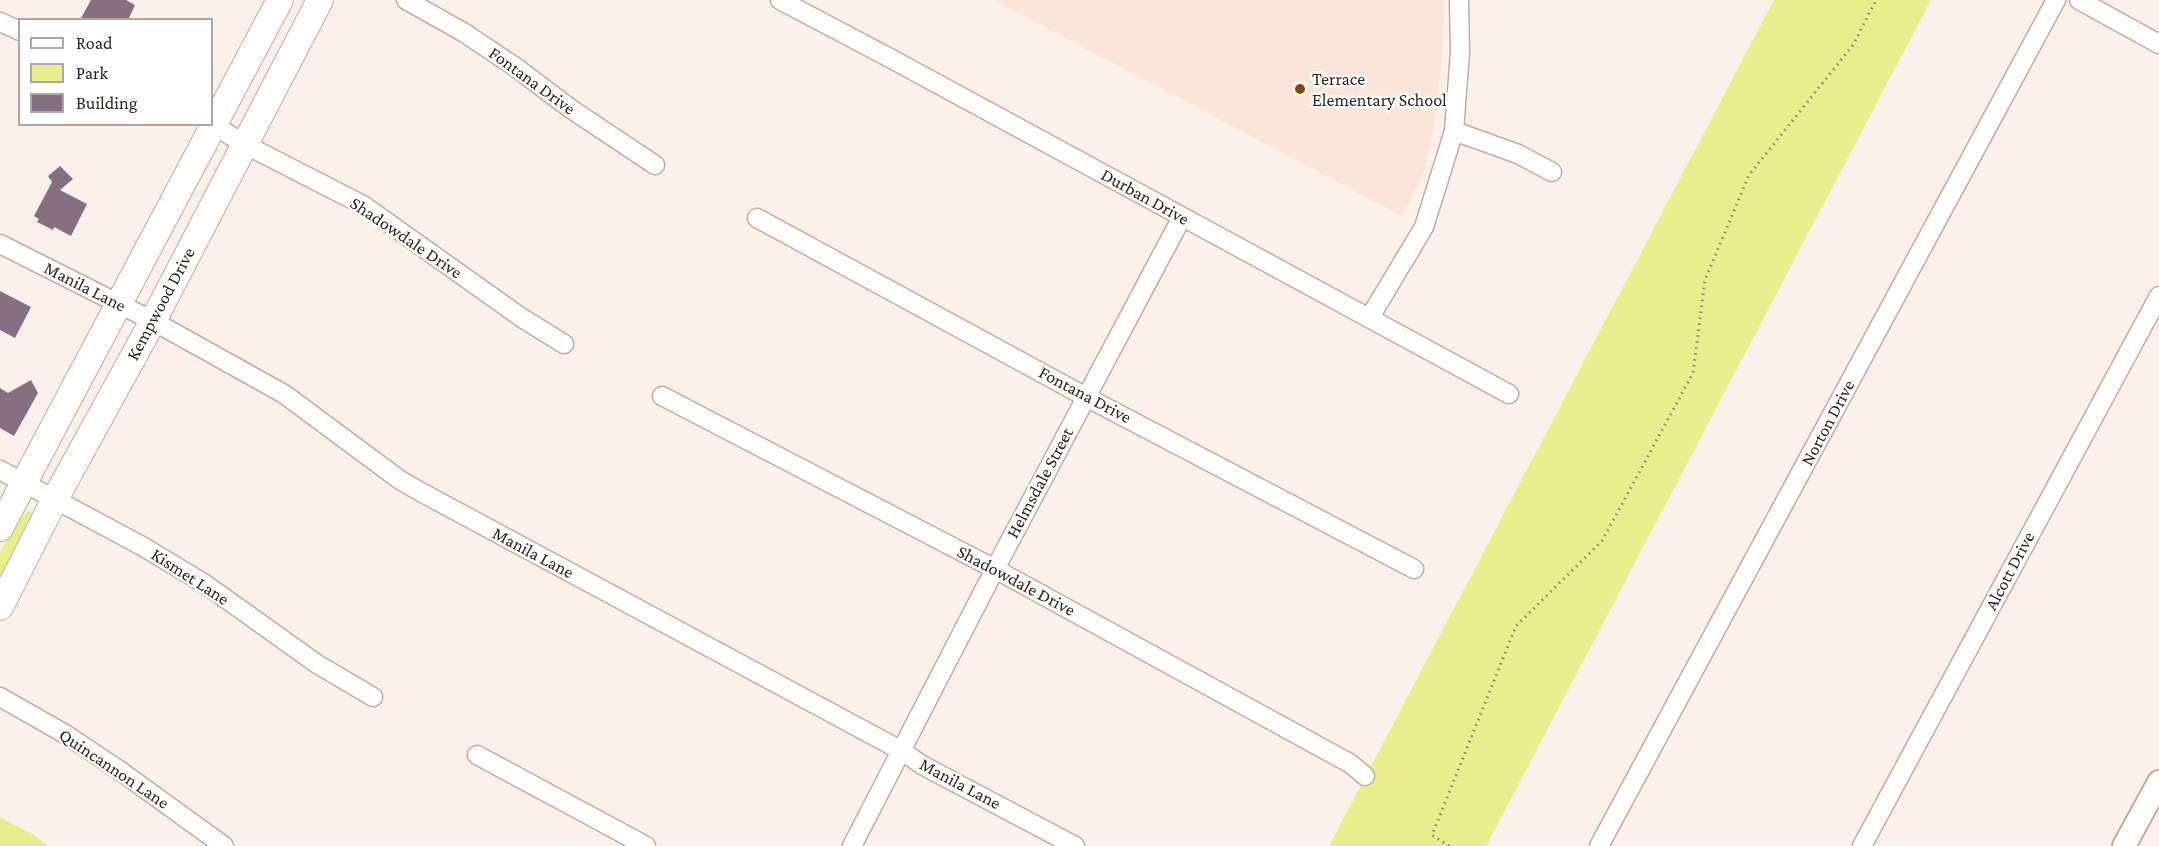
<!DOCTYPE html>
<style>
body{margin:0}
#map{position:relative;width:2159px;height:846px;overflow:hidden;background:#fcf1ea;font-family:"Crimson Pro",serif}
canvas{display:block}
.legend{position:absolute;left:18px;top:18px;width:195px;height:108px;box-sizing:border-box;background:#fff;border:2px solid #aca8a6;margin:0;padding:8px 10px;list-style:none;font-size:18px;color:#302620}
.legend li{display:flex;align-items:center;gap:12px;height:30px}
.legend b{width:30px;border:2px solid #aca8a6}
</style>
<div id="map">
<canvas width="2159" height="846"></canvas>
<ul class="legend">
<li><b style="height:8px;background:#fff"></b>Road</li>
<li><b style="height:16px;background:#e7ee8b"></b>Park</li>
<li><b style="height:16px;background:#866f81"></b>Building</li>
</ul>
</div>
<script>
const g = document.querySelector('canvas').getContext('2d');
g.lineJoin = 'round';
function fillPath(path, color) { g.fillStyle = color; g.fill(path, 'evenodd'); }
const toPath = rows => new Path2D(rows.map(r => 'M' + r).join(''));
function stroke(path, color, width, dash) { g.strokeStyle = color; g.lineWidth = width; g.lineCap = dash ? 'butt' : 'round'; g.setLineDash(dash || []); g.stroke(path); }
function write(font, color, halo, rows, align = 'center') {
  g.font = font + ' "Crimson Pro",serif'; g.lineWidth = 5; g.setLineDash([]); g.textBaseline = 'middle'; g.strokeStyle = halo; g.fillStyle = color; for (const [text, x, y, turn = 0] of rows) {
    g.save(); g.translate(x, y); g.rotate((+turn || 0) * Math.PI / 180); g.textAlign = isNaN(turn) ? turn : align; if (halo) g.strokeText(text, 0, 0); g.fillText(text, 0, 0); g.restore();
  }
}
fillPath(toPath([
 [994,0,1444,0,1443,51,1434,126,1423,175,1402,216]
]), '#fbe4d8');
fillPath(toPath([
 [1774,0,1931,0,1486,846,1329,846],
 [28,511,33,514,0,593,0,553,16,523],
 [0,817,34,835,48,846,0,846]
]), '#e7ee8b');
fillPath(toPath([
 [91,0,126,0,135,5,128,20,80,20],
 [60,166,73,179,60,190,87,204,71,236,54,227,53,230,37,222,39,219,34,216,52,182,48,176],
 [0,291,31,307,15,338,0,330],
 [31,380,38,393,14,436,0,428,0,388,8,393]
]), '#866f81');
const minor = toPath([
 [406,0,463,32,514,66,571,109,655,165],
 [780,0,888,57,1509,394],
 [2079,0,2159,44],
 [0,22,20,31],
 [212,124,244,144,363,205,522,318,564,344],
 [1454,131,1518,154,1552,172],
 [757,218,1086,397,1414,569],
 [0,244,153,321,284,394,400,480,419,491,902,751,922,765,1075,846],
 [1370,317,1424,227,1454,131,1460,52,1459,0],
 [662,396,995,569,1351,764,1365,776],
 [0,470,142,546,205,584,317,664,373,697],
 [0,697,65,734,119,770,224,846],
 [477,755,646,846],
 [852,846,995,569,1182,217],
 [1599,846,2056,0],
 [1862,846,2159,296]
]);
const tertiary = toPath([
 [2124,846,2159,782]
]);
const secondary = toPath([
 [0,528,280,0],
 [0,607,55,499,153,321,320,0]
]);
stroke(minor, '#c6ac9c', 21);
stroke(tertiary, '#c6ac9c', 26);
stroke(secondary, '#c6ac9c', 28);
stroke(toPath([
 [1449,846,1432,835,1516,626,1602,541,1693,373,1705,280,1749,175,1853,45,1876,0]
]), '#8d837c', 3, [1.5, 4.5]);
stroke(minor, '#fff', 18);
stroke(tertiary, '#fff', 22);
stroke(secondary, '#fff', 26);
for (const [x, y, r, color] of [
 [1300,89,6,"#844a00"]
]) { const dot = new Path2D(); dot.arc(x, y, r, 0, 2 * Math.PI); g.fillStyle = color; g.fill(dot); stroke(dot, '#fff', 2); }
write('18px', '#302620', '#fff', [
 ["Terrace",1312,79],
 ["Elementary School",1312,100]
], 'left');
write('18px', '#302620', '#fff', [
 ["Fontana Drive",532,81,36],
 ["Durban Drive",1145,197,29],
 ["Shadowdale Drive",406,238,34],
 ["Manila Lane",85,287,27],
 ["Kempwood Drive",161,304,-62],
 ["Fontana Drive",1085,395,28],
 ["Norton Drive",1828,423,-62],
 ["Helmsdale Street",1040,483,-62],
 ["Manila Lane",533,553,28],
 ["Alcott Drive",2010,571,-62],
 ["Kismet Lane",190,577,33],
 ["Shadowdale Drive",1016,581,28],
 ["Quincannon Lane",114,769,34],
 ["Manila Lane",960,784,28]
]);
</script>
